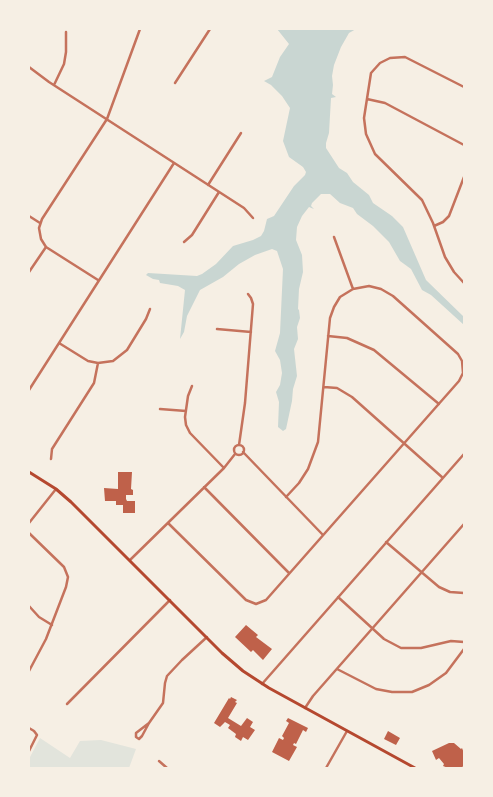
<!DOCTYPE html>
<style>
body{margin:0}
#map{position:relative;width:493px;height:797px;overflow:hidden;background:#f6efe4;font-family:"DM Sans",sans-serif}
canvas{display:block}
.frame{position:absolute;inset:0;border:30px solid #f6efe4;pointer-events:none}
</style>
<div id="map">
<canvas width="493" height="797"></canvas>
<div class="frame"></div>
</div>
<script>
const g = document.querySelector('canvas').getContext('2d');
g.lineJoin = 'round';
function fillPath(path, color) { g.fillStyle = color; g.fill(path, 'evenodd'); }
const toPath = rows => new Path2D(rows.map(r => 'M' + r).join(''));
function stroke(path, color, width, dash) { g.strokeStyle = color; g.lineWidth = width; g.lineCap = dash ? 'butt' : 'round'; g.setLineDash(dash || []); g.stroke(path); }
fillPath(toPath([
 [40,738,70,758,80,741,101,740,136,749,129,768,29,768,29,759]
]), '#e2e4dc');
fillPath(toPath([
 [277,29,356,29,349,33,341,47,334,65,332,76,333,85,332,94,336,97,331,98,329,133,326,143,326,148,339,168,347,173,353,182,369,195,373,203,392,216,403,227,426,280,464,317,464,325,431,295,422,290,411,269,400,261,389,242,373,226,357,214,353,208,340,203,330,194,321,194,312,203,311,206,314,209,309,207,302,216,297,227,296,240,302,255,303,272,299,289,298,309,299,310,300,318,297,327,298,339,294,349,297,376,293,389,292,401,286,429,283,431,278,427,279,402,276,392,280,385,282,373,280,360,275,351,280,333,283,269,277,251,272,249,255,255,239,264,223,277,200,290,187,316,184,332,180,339,185,290,178,286,160,283,159,280,153,279,146,275,148,273,197,276,202,274,216,264,233,246,253,240,261,236,264,231,267,219,274,216,294,186,305,175,306,172,303,167,289,157,283,141,290,108,282,96,271,85,264,81,272,77,280,57,289,44]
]), '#c9d6d2');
fillPath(toPath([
 [118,472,132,472,131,489,133,490,133,495,126,495,126,499,127,501,135,501,135,513,123,513,123,505,116,505,116,501,105,501,104,488,118,489],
 [246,625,258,635,256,637,272,649,263,660,253,650,251,652,235,637],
 [231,697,237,700,235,702,237,703,228,718,241,726,247,718,253,722,250,727,255,730,248,740,243,737,241,741,235,737,236,734,228,728,230,725,225,722,220,727,214,723,229,698,230,699],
 [288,718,308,728,306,732,303,730,296,744,294,743,293,745,297,747,289,761,272,752,279,738,283,740,284,738,282,736,289,723,286,721],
 [388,731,400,738,396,745,384,739],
 [449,743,454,743,461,749,462,748,464,753,464,766,460,768,448,768,443,766,444,764,439,758,436,760,432,751]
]), '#bf614a');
stroke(toPath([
 [29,67,49,82,244,208,253,218],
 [175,83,210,29],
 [54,85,64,64,66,52,66,32],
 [464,87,405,57,390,58,380,63,371,73,364,118,366,134,375,154,422,200,433,223,445,257,454,272,464,283],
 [367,99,385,103,464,145],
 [208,185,241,133],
 [29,216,40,223],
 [434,226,443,222,449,216,464,177],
 [334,237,353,289],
 [184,242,192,235,219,192],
 [29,272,46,247],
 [98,280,46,247,41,239,39,228,42,219,107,119,140,29],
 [217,329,251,332],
 [328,336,347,338,374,350,439,404],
 [59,343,88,361,98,363,113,361,127,350,146,319,150,309],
 [192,386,188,396,185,417,186,425,190,433,224,468],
 [324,387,337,388,352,397,443,478],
 [29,390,174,163],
 [160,409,186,411],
 '234 450a5 5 0 1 1 10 0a5 5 0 1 1-10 0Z',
 [239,445,245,403,253,304,251,298,248,294],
 [243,452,323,535],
 [51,459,52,449,94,383,98,363],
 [204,487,289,573],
 [29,523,56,489],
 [168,523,246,600,256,604,266,600,459,381,463,373,462,361,458,354,393,296,381,289,369,286,353,289,340,297,334,307,330,318,318,442,308,469,299,483,286,497],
 [29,533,64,567,68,577,66,587,46,639,29,671],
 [386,542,439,587,450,592,464,593],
 [130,560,224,468,235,454],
 [338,597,384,639,401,648,421,648,451,641,464,642],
 [29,606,39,617,52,625],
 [337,669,376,689,392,692,412,692,429,685,446,673,464,649],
 [262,684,464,454],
 [67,704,170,600],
 [305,708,313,696,464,524],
 [149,723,163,703,165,683,167,676,182,660,207,637],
 [149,723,142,736,139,739,136,737,136,733,149,723],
 [29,728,34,731,37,735,29,751],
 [159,761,167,768],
 [326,768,347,731]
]), '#c5725c', 2.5);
stroke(toPath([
 [29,472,56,489,71,502,222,653,243,671,269,688,415,768]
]), '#b5482f', 3);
</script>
